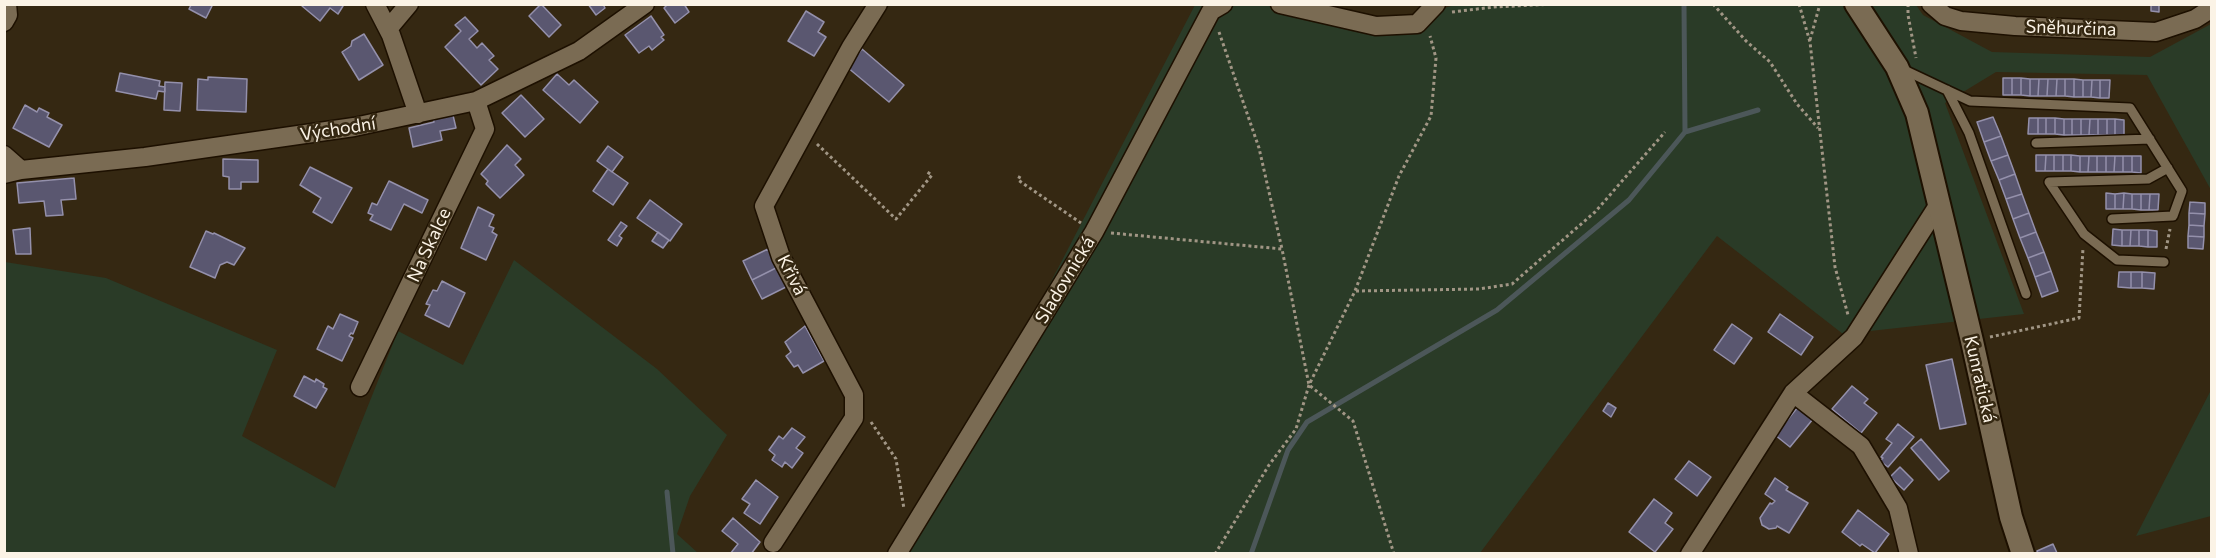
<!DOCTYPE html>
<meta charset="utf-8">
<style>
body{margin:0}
#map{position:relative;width:2216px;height:558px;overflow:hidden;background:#352812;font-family:Commissioner,sans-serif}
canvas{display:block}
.frame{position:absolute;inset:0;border:6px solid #fbf3e6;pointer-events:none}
</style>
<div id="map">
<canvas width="2216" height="558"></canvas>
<div class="frame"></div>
</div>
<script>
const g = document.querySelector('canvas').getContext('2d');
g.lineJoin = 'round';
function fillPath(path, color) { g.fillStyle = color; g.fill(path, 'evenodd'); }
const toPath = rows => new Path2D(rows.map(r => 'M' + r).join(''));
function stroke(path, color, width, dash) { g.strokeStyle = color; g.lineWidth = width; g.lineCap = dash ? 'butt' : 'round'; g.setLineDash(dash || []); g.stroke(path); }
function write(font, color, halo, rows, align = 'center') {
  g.font = font + ' Commissioner,sans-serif'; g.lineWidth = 5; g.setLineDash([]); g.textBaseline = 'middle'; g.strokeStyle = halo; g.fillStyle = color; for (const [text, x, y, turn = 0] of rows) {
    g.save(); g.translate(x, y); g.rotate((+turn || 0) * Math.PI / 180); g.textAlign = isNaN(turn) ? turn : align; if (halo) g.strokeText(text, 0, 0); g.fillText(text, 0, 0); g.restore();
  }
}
fillPath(toPath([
 [1459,4,1916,5,1923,15,1992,52,2150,57,2211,24,2211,190,2147,75,1996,72,1945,103,2024,314,1843,334,1717,236,1480,553,902,554,931,512,1195,5,1280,5,1376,26],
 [514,260,657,369,727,435,690,496,677,534,698,553,5,553,5,262,106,278,277,350,242,436,335,488,398,331,463,365],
 [2211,390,2211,516,2136,536]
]), '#2a3b27');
stroke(toPath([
 [1685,132,1758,110],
 [667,492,673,554],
 [1251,554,1288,450,1307,422,1497,310,1629,200,1685,132,1684,4]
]), '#4c5759', 5);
const building = toPath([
 [189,4,213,4,206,18,189,9,191,5,189,4],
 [303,4,341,4,343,6,338,14,330,8,320,21,302,6,303,4],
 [541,4,561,25,549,37,529,16,541,4],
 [588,4,603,4,605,8,596,15,588,4],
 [668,4,684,4,689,12,675,23,664,8,668,4],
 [2151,4,2159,4,2159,12,2151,11,2151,4],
 [806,11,824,22,818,32,826,37,814,56,788,41,806,11],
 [651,16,664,35,661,37,664,40,652,50,649,46,639,53,625,35,651,16],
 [465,17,478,31,469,39,477,48,482,43,494,56,489,60,498,69,481,85,445,47,461,31,455,25,465,17],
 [364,34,383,65,359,80,342,52,351,46,352,41,364,34],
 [862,49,904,85,889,102,847,67,862,49],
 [120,73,160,81,159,86,165,87,165,92,158,91,156,99,116,91,120,73],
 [557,74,569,85,574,80,598,102,580,123,543,90,557,74],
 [208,77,247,79,246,112,197,110,198,79,208,80,208,77],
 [2003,78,2012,78,2012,95,2003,95,2003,78],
 [2012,78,2021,78,2021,95,2012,95,2012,78],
 [2021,78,2030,79,2030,96,2021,95,2021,78],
 [2030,79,2039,79,2038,96,2030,96,2030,79],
 [2039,79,2048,79,2047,96,2038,96,2039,79],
 [2048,79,2057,79,2056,96,2047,96,2048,79],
 [2057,79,2065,79,2065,96,2056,96,2057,79],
 [2065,79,2074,79,2074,97,2065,96,2065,79],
 [2074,79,2083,80,2083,97,2074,97,2074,79],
 [2083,80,2092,80,2091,97,2083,97,2083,80],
 [2092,80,2100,80,2100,98,2091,97,2092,80],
 [2100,80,2110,80,2109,98,2100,98,2100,80],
 [165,82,182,83,180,111,164,110,165,82],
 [521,95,544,119,525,137,502,113,521,95],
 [25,105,37,112,39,108,49,113,47,117,62,125,49,147,13,128,25,105],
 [452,111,456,128,440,131,442,140,413,147,409,128,434,122,433,115,452,111],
 [1993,117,2001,136,1984,142,1977,122,1993,117],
 [2029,118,2038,118,2038,134,2028,134,2029,118],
 [2038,118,2046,118,2046,134,2038,134,2038,118],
 [2046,118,2055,118,2055,134,2046,134,2046,118],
 [2055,118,2064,119,2064,135,2055,134,2055,118],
 [2064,119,2072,119,2072,135,2064,135,2064,119],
 [2072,119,2081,119,2081,135,2072,135,2072,119],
 [2081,119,2090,119,2089,135,2081,135,2081,119],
 [2090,119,2098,119,2098,135,2089,135,2090,119],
 [2098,119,2107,119,2107,135,2098,135,2098,119],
 [2107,119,2115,119,2115,135,2107,135,2107,119],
 [2115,119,2124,120,2124,136,2115,135,2115,119],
 [2001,136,2008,155,1991,161,1984,142,2001,136],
 [507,145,521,159,515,165,524,175,500,198,486,184,488,181,481,174,507,145],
 [608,146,623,157,612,172,597,161,608,146],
 [2008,155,2015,174,1999,180,1991,161,2008,155],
 [2036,155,2046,155,2045,171,2036,171,2036,155],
 [2046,155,2054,155,2054,171,2045,171,2046,155],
 [2054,155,2063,155,2063,171,2054,171,2054,155],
 [2063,155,2071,155,2071,171,2063,171,2063,155],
 [2071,155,2080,156,2080,172,2071,171,2071,155],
 [2080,156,2089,156,2088,172,2080,172,2080,156],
 [2089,156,2097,156,2097,172,2088,172,2089,156],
 [2097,156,2106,156,2106,172,2097,172,2097,156],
 [2106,156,2115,156,2114,172,2106,172,2106,156],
 [2115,156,2123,156,2123,172,2114,172,2115,156],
 [2123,156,2132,156,2132,172,2123,172,2123,156],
 [2132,156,2141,156,2141,173,2132,172,2132,156],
 [223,159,258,160,258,182,241,182,241,189,229,189,229,177,223,176,223,159],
 [310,167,352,188,332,223,313,212,321,198,300,185,310,167],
 [608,169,628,183,613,205,593,191,608,169],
 [2015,174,2022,194,2006,199,1999,180,2015,174],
 [74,178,76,199,61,200,63,215,46,216,44,201,19,203,17,183,74,178],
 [389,181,428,200,422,213,404,204,391,230,370,220,373,215,368,213,372,203,377,205,389,181],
 [2106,193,2115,194,2115,209,2106,209,2106,193],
 [2124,193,2132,194,2132,209,2123,209,2124,193],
 [2124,193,2123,209,2115,209,2115,194,2124,193],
 [2022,194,2029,213,2013,219,2006,199,2022,194],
 [2132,194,2141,194,2141,210,2132,209,2132,194],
 [2141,194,2150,194,2149,210,2141,210,2141,194],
 [2150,194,2159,194,2158,210,2149,210,2150,194],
 [650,200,682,224,670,241,637,218,650,200],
 [2190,202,2205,203,2205,214,2189,213,2190,202],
 [478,207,494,215,489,226,494,228,492,232,497,235,486,260,461,248,478,207],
 [2029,213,2036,232,2020,238,2013,219,2029,213],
 [2189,213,2205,214,2204,226,2189,225,2189,213],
 [621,222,627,226,619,236,622,238,617,246,608,240,621,222],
 [2189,225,2204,226,2204,237,2188,236,2189,225],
 [30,228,31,254,16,254,13,230,30,228],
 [2113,229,2122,230,2122,246,2112,245,2113,229],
 [2122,230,2131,230,2130,246,2122,246,2122,230],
 [2131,230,2139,230,2139,246,2130,246,2131,230],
 [2139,230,2148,230,2148,247,2139,246,2139,230],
 [2148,230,2157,231,2157,247,2148,247,2148,230],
 [206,231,213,234,214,233,245,248,234,265,227,262,220,265,215,278,190,267,206,231],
 [658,232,669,240,663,248,652,241,658,232],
 [2036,232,2044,252,2028,258,2020,238,2036,232],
 [2188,236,2204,237,2203,249,2188,248,2188,236],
 [768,249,773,260,780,266,752,280,743,261,768,249],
 [2044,252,2051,271,2035,277,2028,258,2044,252],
 [780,266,781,276,786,287,762,299,752,280,780,266],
 [2051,271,2058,291,2042,297,2035,277,2051,271],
 [2119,272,2131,272,2131,288,2118,287,2119,272],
 [2131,272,2142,272,2142,288,2131,288,2131,272],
 [2142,272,2155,273,2154,289,2142,288,2142,272],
 [442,281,465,293,449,327,425,315,430,305,426,304,433,290,437,291,442,281],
 [340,314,358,322,353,334,351,333,349,336,353,338,342,361,317,349,328,326,333,329,340,314],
 [1780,314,1813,337,1801,355,1768,332,1780,314],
 [1732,324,1752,338,1734,364,1714,350,1732,324],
 [805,326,824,361,803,373,798,365,794,367,786,356,791,352,785,342,805,326],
 [1952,359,1966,424,1940,429,1926,365,1952,359],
 [304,376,315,382,316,379,324,384,323,387,327,389,316,408,294,396,304,376],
 [1852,386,1868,399,1864,403,1877,413,1861,433,1832,409,1852,386],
 [1608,403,1616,408,1611,417,1603,411,1608,403],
 [1798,407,1813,419,1790,447,1775,435,1798,407],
 [1898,424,1914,437,1888,467,1880,461,1883,458,1881,457,1892,443,1886,439,1898,424],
 [792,428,805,437,796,448,803,453,792,468,785,462,782,467,772,460,775,455,769,450,779,436,783,439,792,428],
 [1921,439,1949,471,1939,480,1911,448,1921,439],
 [1689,461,1711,477,1697,496,1675,479,1689,461],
 [1900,467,1913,480,1904,490,1890,477,1900,467],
 [1775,478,1788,487,1786,490,1808,503,1789,533,1777,526,1776,528,1769,529,1762,525,1760,518,1770,503,1772,504,1775,501,1765,494,1775,478],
 [756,480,778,497,760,524,744,513,750,504,742,499,756,480],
 [1654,499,1672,513,1665,523,1673,529,1655,552,1629,532,1654,499],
 [1858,510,1889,534,1875,553,1862,544,1860,546,1842,532,1858,510],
 [733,518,760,542,751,554,730,554,738,544,722,531,733,518],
 [2053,544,2057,553,2038,554,2037,551,2053,544]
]);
fillPath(building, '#5a5770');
stroke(building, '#9490ab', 1.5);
const service = toPath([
 [1902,69,1970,101,2130,108,2182,191,2173,216,2112,219],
 [1947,90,1969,133,2026,294],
 [2036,143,2150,139],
 [2164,262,2117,260,2084,234,2049,182,2148,179,2168,168]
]);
const minor = toPath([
 [375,4,391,35,418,114],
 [1280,4,1376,26,1417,24,1436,4],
 [1931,4,1945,16,1961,21,2015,26,2156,32,2195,19,2212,8],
 [4,22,8,15,7,4],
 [388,29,409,4],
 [4,155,21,170],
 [4,174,21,170,145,157,354,127,476,101,579,51,645,4],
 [360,387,485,129,476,101],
 [1793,393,1861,446,1898,508,1909,554],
 [773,543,854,418,854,395,781,257,764,206,851,47,878,4],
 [897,554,1094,232,1211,11,1223,4],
 [1690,554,1793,393,1854,337,1939,204]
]);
const tertiary = toPath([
 [1856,4,1897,67,1917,113,1972,341,2011,517,2023,554]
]);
stroke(service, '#1d1000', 12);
stroke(minor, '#1d1000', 21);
stroke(tertiary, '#1d1000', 26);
stroke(toPath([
 [1713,4,1746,41,1770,62,1797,104,1818,128],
 [1799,4,1810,42,1835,267,1848,315],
 [1908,4,1908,15,1916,58],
 [1452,12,1494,7,1555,4],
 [1219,32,1259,148,1282,249],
 [1810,40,1820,4],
 [817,144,896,219,932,175,927,172],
 [1020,176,1018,180,1081,223],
 [1111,233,1282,249,1309,385,1353,421,1394,554],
 [2166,249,2170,229],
 [1356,291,1479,289,1512,284,1595,212,1665,132],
 [1990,337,2079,318,2083,248],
 [871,422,896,459,904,509],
 [1215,554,1269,465,1296,429,1309,385,1355,291,1399,176,1431,116,1436,58,1430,36]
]), '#a19685', 3, [3, 3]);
stroke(service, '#7a6b53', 9);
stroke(minor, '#7a6b53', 18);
stroke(tertiary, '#7a6b53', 22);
write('18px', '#fbf3e6', '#352812', [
 ["Sněhurčina",2071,28,2],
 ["Východní",338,129,-9],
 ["Na Skalce",429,245,-65],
 ["Křivá",792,275,63],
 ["Sladovnická",1065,280,-59],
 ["Kunratická",1980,379,77]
]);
</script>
